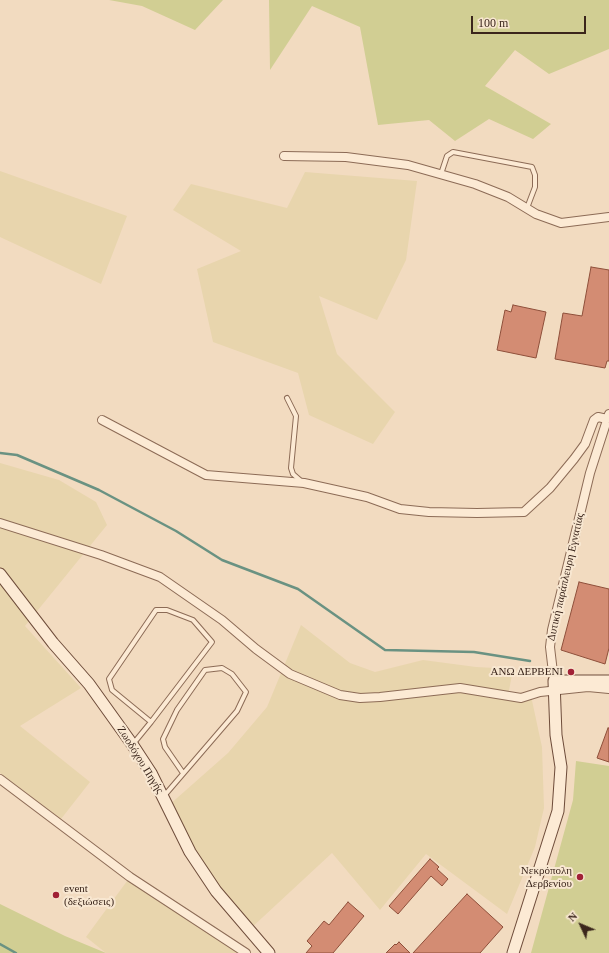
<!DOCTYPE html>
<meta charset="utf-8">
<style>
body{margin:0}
#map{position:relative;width:609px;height:953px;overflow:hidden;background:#f2dbc0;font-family:"Times New Roman",serif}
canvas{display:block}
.north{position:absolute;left:561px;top:905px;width:40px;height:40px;-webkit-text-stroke:3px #f8e7d1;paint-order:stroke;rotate:314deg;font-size:11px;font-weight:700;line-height:16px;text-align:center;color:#3b261c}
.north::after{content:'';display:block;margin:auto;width:14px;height:18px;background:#3b261c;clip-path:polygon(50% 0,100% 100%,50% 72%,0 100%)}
.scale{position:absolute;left:471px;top:16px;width:115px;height:18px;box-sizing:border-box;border:2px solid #3b261c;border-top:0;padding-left:5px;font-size:12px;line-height:14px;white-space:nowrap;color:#3b261c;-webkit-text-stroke:3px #f8e7d1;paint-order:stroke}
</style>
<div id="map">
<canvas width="609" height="953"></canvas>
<div class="north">N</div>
<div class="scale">100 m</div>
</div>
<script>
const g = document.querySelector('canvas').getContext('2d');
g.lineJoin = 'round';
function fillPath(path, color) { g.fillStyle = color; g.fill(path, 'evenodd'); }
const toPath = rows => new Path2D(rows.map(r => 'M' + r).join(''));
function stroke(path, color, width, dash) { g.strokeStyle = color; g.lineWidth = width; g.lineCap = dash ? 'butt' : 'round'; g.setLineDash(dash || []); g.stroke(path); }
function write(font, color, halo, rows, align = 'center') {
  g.font = font + ' "Times New Roman",serif'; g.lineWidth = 4; g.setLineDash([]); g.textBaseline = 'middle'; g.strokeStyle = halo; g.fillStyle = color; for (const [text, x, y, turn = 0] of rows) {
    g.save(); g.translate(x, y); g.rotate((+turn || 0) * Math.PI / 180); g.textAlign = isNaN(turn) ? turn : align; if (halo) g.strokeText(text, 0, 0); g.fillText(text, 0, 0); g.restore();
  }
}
fillPath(toPath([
 [0,171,127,216,101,284,0,237],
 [305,172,417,181,406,260,377,320,319,296,337,354,395,412,373,444,309,415,298,373,213,342,197,269,241,251,173,210,191,184,287,208],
 [0,463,59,480,96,502,107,525,25,626,81,688,20,726,90,782,61,819,0,773],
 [301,625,350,663,375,672,423,660,476,667,513,669,508,696,531,696,542,747,544,808,535,847,507,914,426,854,380,910,332,853,249,930,216,891,168,806,228,753,267,707],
 [130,877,239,953,106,953,86,937]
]), '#e8d5ad');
fillPath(toPath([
 [109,0,223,0,195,30,142,6],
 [269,0,609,0,609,49,549,74,515,50,485,86,551,124,533,139,489,119,455,141,429,120,378,125,360,27,312,6,270,70],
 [576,761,609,766,609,953,531,953,573,800],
 [0,904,65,936,106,953,0,953]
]), '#d1ce93');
stroke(toPath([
 [0,453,17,455,99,490,176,531,222,560,298,589,385,650,474,652,530,661],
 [0,944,16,953]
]), '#6a9282', 2.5);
const building = toPath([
 [591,267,609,270,609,361,607,361,605,368,555,359,563,313,582,316,591,267],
 [513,305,546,312,536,358,497,350,505,310,511,312,513,305],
 [579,582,609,589,609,648,605,664,561,650,579,582],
 [608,728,609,728,609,762,597,758,608,728],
 [430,859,439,867,437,869,448,879,442,886,431,876,398,914,389,906,430,859],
 [467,894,503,927,480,953,413,953,467,894],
 [348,902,364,916,349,934,333,953,306,953,312,946,307,941,324,921,329,925,348,902],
 [399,942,410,953,386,953,395,944,396,945,399,942]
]);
fillPath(building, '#d38c73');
stroke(building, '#8e4f3a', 1);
const lane = toPath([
 [441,174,447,156,453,152,532,167,535,175,535,187,527,208],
 [287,398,296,416,291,468,293,474,301,481],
 [133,744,151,722,212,642,193,620,167,610,156,610,109,679,112,690,151,722],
 [164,796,237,711,246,692,232,674,222,668,205,670,177,710,163,739,165,747,183,773]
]);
const street = toPath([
 [284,156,346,157,408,165,475,184,508,197,536,214,561,223,609,217],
 [102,420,206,475,304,483,367,497,400,509,429,512,477,513,524,512,550,488,574,459,585,444,594,420,598,417,607,419],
 [0,523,101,555,160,577,222,620,256,649,290,674,340,695,360,698,380,697,460,688,521,698,540,692,588,687,609,689],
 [554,681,550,647,552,630,590,473,609,414],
 [0,779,130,877,246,953]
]);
const secondary = toPath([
 [0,574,53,643,89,684,132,744,151,773,190,852,216,891,269,953],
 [513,953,558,811,561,767,556,735,554,681,609,681]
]);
stroke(lane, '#8c6b56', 6);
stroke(street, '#8c6b56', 10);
stroke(secondary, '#6e4c3a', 13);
stroke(lane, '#fcead4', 4);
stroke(street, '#fcead4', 8);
stroke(secondary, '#fcead4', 11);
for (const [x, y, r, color] of [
 [571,672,4,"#a12136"],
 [580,877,4,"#a12136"],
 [56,895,4,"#a12136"]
]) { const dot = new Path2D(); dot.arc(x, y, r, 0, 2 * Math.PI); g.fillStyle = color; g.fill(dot); stroke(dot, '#f8e7d1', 1.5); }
write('11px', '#3b261c', '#f8e7d1', [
 ["Δυτική παράπλευρη Εγνατίας",566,577,-77],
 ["Ζωοδόχου Πηγής",140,760,58]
]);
write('11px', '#3b261c', '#f8e7d1', [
 ["ΑΝΩ ΔΕΡΒΕΝΙ",563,672],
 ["Νεκρόπολη",572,871],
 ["Δερβενίου",572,884],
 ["event",64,889,"left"],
 ["(δεξιώσεις)",64,902,"left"]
], 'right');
</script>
